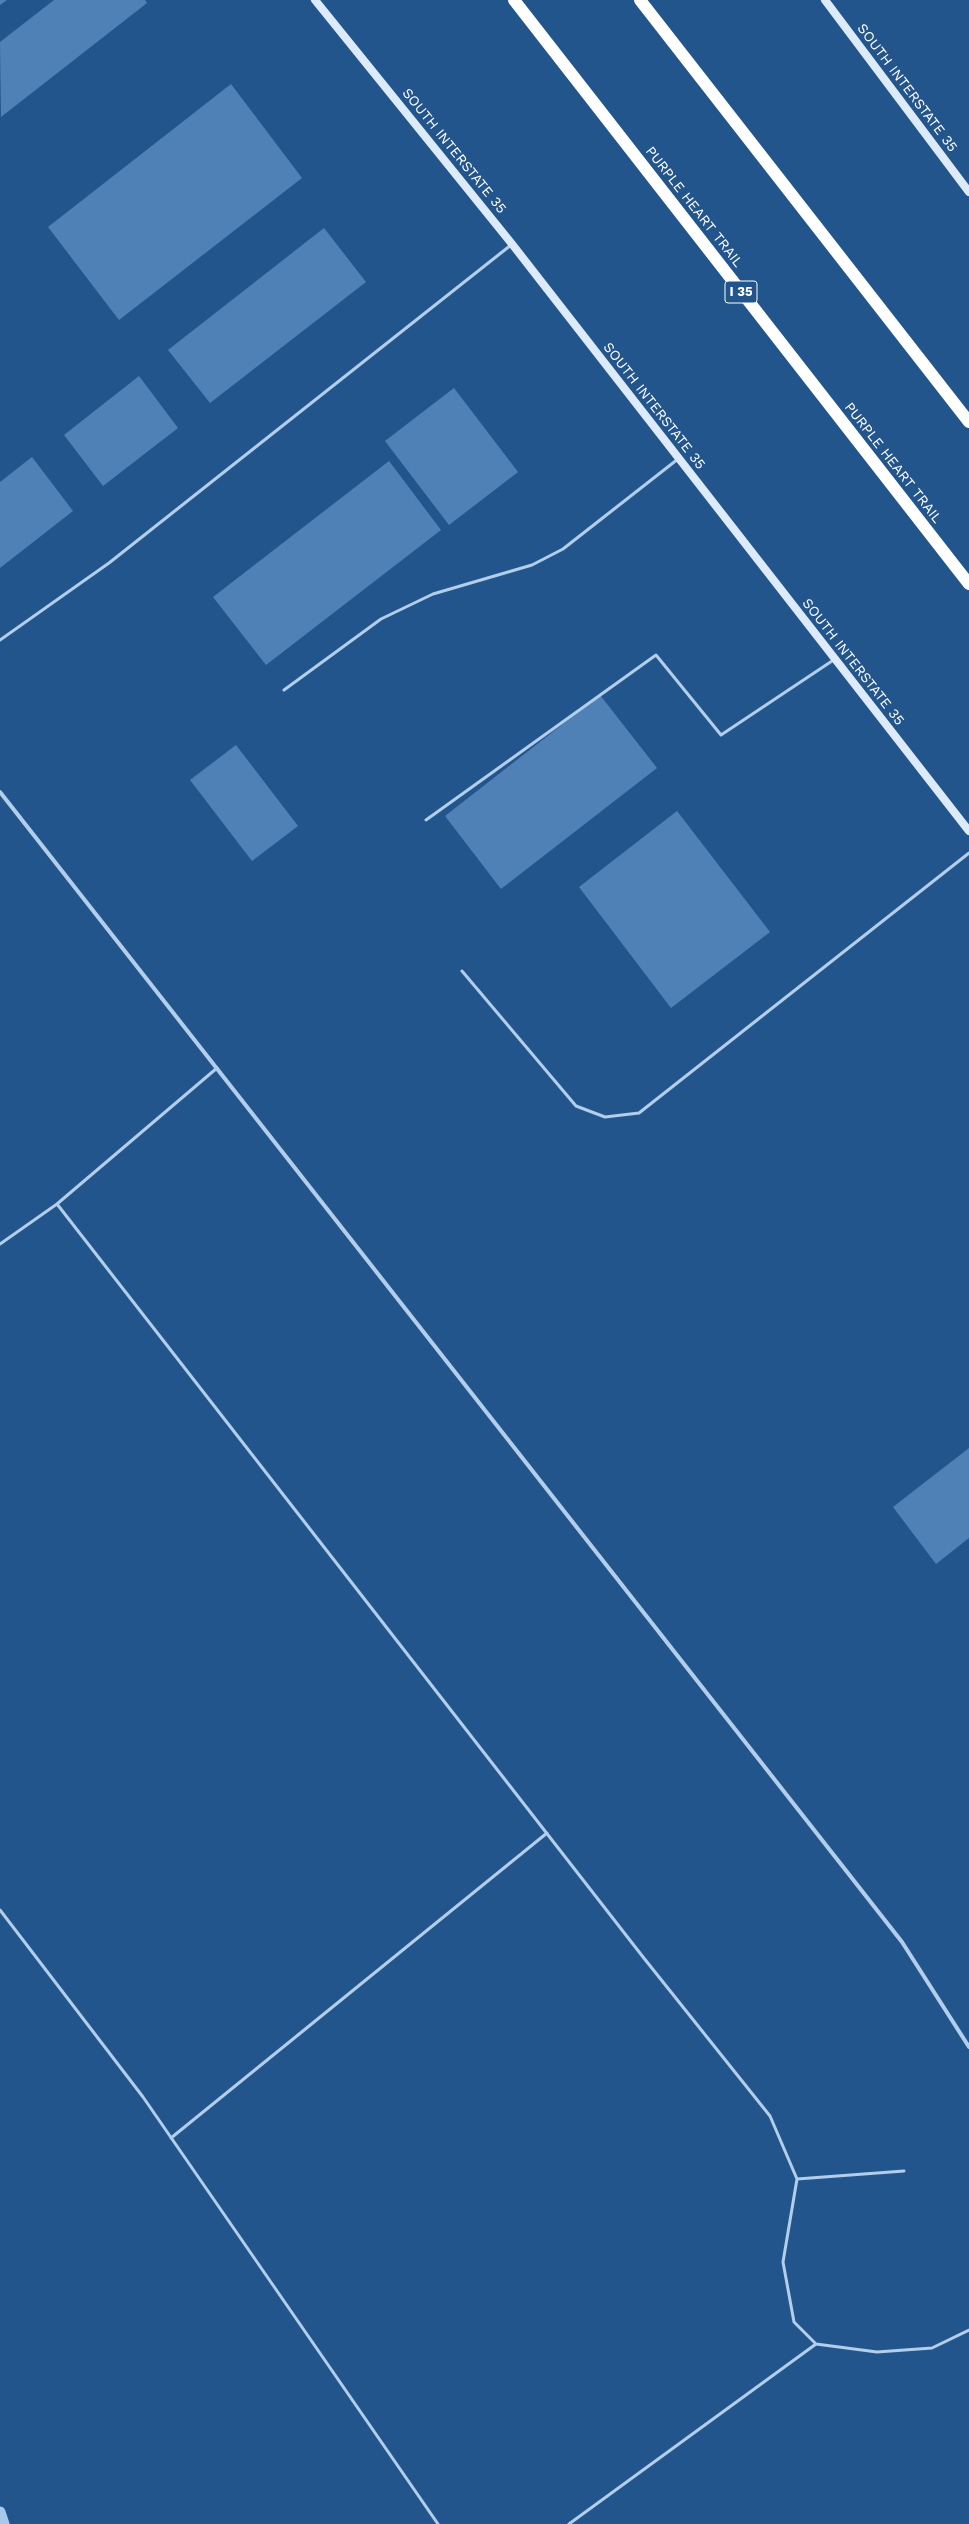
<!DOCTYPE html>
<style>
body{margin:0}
canvas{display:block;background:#23558d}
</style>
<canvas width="969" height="2524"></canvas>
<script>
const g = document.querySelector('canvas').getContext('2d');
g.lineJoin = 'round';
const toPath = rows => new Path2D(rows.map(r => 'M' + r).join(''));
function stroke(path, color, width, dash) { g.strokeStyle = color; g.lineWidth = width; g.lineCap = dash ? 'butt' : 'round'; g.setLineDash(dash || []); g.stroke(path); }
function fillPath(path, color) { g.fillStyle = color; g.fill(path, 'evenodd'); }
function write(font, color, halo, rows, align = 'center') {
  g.font = font + ' "Work Sans",sans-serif'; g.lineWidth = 3; g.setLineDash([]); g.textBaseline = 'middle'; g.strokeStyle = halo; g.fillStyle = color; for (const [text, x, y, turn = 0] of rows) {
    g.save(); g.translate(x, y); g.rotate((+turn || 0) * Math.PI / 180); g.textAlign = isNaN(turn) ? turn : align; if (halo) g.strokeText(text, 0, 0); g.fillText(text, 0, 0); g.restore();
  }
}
stroke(toPath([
 [0,2512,4,2524]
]), '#a6c9ec', 11);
fillPath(toPath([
 [0,0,7,0,0,5],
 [54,0,145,0,147,3,1,117,0,42],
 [231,84,302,178,119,320,48,227],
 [324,228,366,282,210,403,168,350],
 [139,376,178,428,103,486,64,435],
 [454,388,518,472,449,525,385,441],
 [32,457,73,511,0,568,0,482],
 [389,461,441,530,266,665,213,597],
 [600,695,657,768,501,889,445,816],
 [236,745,298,826,252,861,190,780],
 [677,811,770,932,671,1008,579,887],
 [969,1448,969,1538,936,1564,893,1507]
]), '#5081b6');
stroke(toPath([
 [0,640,109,563,511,245],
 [284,690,381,619,433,594,532,565,563,549,678,459],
 [426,820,656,655,721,735,835,659],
 [462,971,576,1106,605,1117,639,1113,969,853],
 [217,1068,57,1204,643,1957,770,2116,797,2179,783,2262,794,2322,816,2344,877,2352,932,2348,969,2330],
 [0,1244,57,1204],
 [0,1910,143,2097,438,2524],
 [171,2138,547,1833],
 [797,2179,904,2171],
 [569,2524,816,2344]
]), '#b2ceeb', 3);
stroke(toPath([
 [0,792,902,1942,969,2047]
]), '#b2ceeb', 4);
stroke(toPath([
 [315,0,512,244,969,831],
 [825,0,969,192]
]), '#ddeaf9', 8);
stroke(toPath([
 [514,0,969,584],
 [640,0,969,422]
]), '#fff', 12);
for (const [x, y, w] of [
 [741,292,32]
]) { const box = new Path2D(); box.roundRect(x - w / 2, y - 11, w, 22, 3); g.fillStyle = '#23558d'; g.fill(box); stroke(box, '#fff', 1); }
write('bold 13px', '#fff', null, [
 ["I 35",741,292]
]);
write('14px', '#fff', '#23558d', [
 ["SOUTH INTERSTATE 35",907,88,53],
 ["SOUTH INTERSTATE 35",454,151,51],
 ["PURPLE HEART TRAIL",694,207,52],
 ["SOUTH INTERSTATE 35",654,406,52],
 ["PURPLE HEART TRAIL",893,463,52],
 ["SOUTH INTERSTATE 35",853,662,52]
]);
</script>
